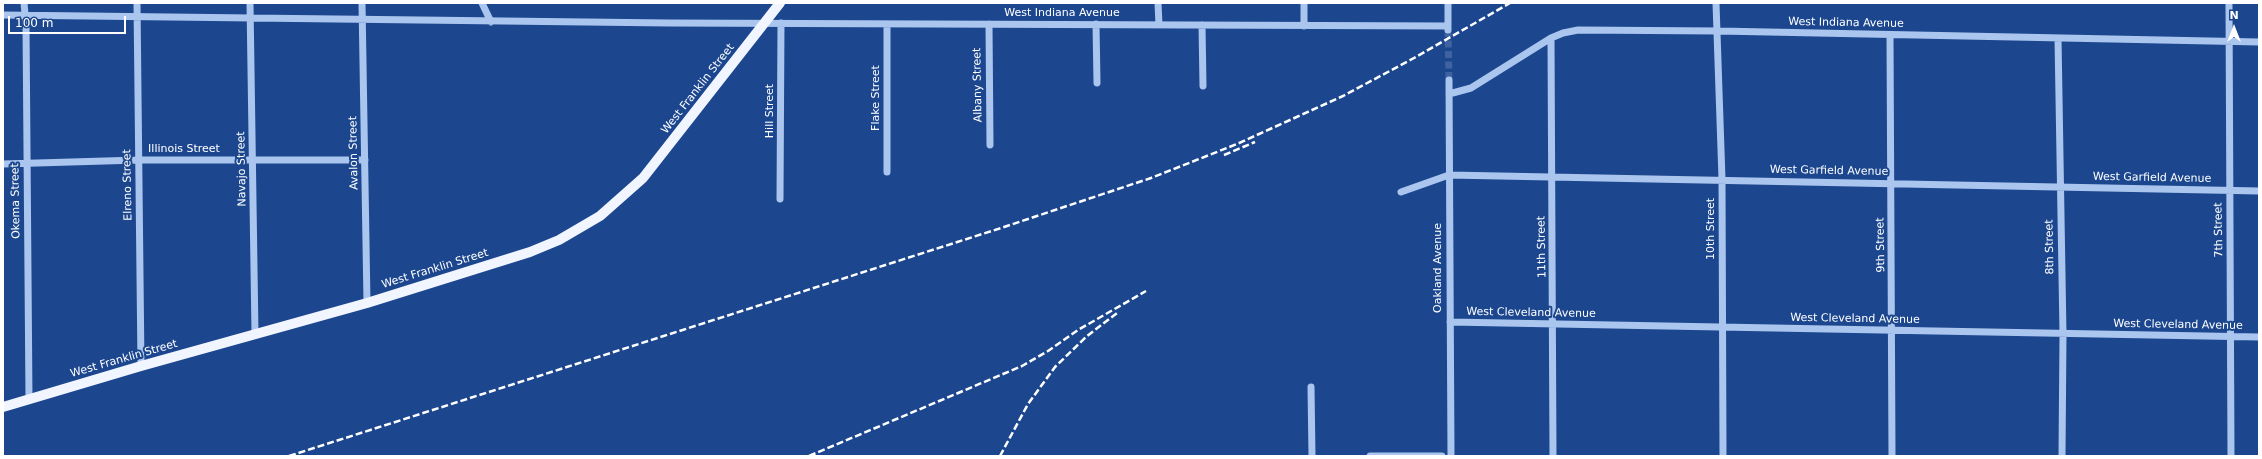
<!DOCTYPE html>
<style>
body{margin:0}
#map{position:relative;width:2262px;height:459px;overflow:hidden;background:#1c478f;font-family:"DejaVu Sans",sans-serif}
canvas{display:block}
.frame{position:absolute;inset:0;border:4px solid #fff;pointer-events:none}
.north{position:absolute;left:2214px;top:8px;width:40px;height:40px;-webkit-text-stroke:3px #1c478f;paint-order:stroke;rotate:0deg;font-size:11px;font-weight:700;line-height:16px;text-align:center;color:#fff}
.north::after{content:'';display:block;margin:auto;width:14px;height:18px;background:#fff;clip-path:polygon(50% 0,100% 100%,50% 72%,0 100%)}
.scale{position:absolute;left:8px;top:16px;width:118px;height:18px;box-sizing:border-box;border:2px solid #fff;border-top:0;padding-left:5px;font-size:12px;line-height:14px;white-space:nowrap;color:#fff;-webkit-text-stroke:3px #1c478f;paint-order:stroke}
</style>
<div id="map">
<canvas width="2262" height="459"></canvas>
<div class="frame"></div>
<div class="north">N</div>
<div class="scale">100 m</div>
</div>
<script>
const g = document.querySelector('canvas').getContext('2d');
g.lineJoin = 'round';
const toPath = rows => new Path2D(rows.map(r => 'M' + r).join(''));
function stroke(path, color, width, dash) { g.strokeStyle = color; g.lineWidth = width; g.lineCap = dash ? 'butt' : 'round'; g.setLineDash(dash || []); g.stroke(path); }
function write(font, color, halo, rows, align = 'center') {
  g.font = font + ' "DejaVu Sans",sans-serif'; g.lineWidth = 4; g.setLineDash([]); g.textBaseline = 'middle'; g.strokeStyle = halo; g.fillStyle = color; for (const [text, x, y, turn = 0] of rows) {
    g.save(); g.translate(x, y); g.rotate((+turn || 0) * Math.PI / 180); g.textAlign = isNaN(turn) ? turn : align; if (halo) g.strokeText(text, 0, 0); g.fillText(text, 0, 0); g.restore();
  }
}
stroke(toPath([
 [1448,30,1449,80]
]), '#3e63a0', 7, [7, 3.5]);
stroke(toPath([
 [24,3,26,25,29,399],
 [137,3,141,366],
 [250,3,255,334],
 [362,3,367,303],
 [482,3,491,22],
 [1158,3,1159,25],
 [1304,3,1304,26],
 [1448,3,1448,30],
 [1716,3,1722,179,1723,456],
 [2229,3,2231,456],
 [3,15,669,23,1448,26],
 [989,24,990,145],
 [1096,24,1097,83],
 [1202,25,1203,86],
 [1890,35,1892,456],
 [1551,38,1553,456],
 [2058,38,2063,334,2062,456],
 [1449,80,1451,456],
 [1449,94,1471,88,1551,38,1563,33,1578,30,1719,31,2259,42],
 [3,164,139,160,365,160],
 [887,172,887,24],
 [1401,192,1449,175,2259,191],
 [780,199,781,23],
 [1450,322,2259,337],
 [1311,387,1312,456],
 [1370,456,1442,456]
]), '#aac5ee', 7);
stroke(toPath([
 [3,407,141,366,367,303,530,252,559,240,600,216,643,178,780,3]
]), '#f1f5ff', 10);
stroke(toPath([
 [1224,155,1255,142],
 [289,456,1001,228,1151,178,1237,144,1343,96,1414,58,1510,3],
 [809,456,1022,366,1048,351,1078,330,1146,291],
 [1000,456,1028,404,1055,367,1087,336,1117,313]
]), '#fff', 2.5, [7, 3]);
write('11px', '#fff', '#1c478f', [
 ["West Indiana Avenue",1062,13],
 ["West Indiana Avenue",1846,23,1],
 ["Albany Street",978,85,-91],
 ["West Franklin Street",698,89,-52],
 ["Flake Street",876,98,-90],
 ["Hill Street",770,111,-90],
 ["Illinois Street",184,149],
 ["Avalon Street",354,153,-91],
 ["Navajo Street",242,169,-91],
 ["West Garfield Avenue",1829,171,1],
 ["West Garfield Avenue",2152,178,1],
 ["Elreno Street",128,185,-91],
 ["Okema Street",16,201,-91],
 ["10th Street",1711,229,-90],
 ["7th Street",2219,230,-91],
 ["9th Street",1881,245,-91],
 ["11th Street",1542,247,-91],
 ["8th Street",2050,247,-91],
 ["Oakland Avenue",1438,268,-90],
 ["West Franklin Street",435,269,-17],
 ["West Cleveland Avenue",1531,313,1],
 ["West Cleveland Avenue",1855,319,1],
 ["West Cleveland Avenue",2178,325,1],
 ["West Franklin Street",124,359,-16]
]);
</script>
